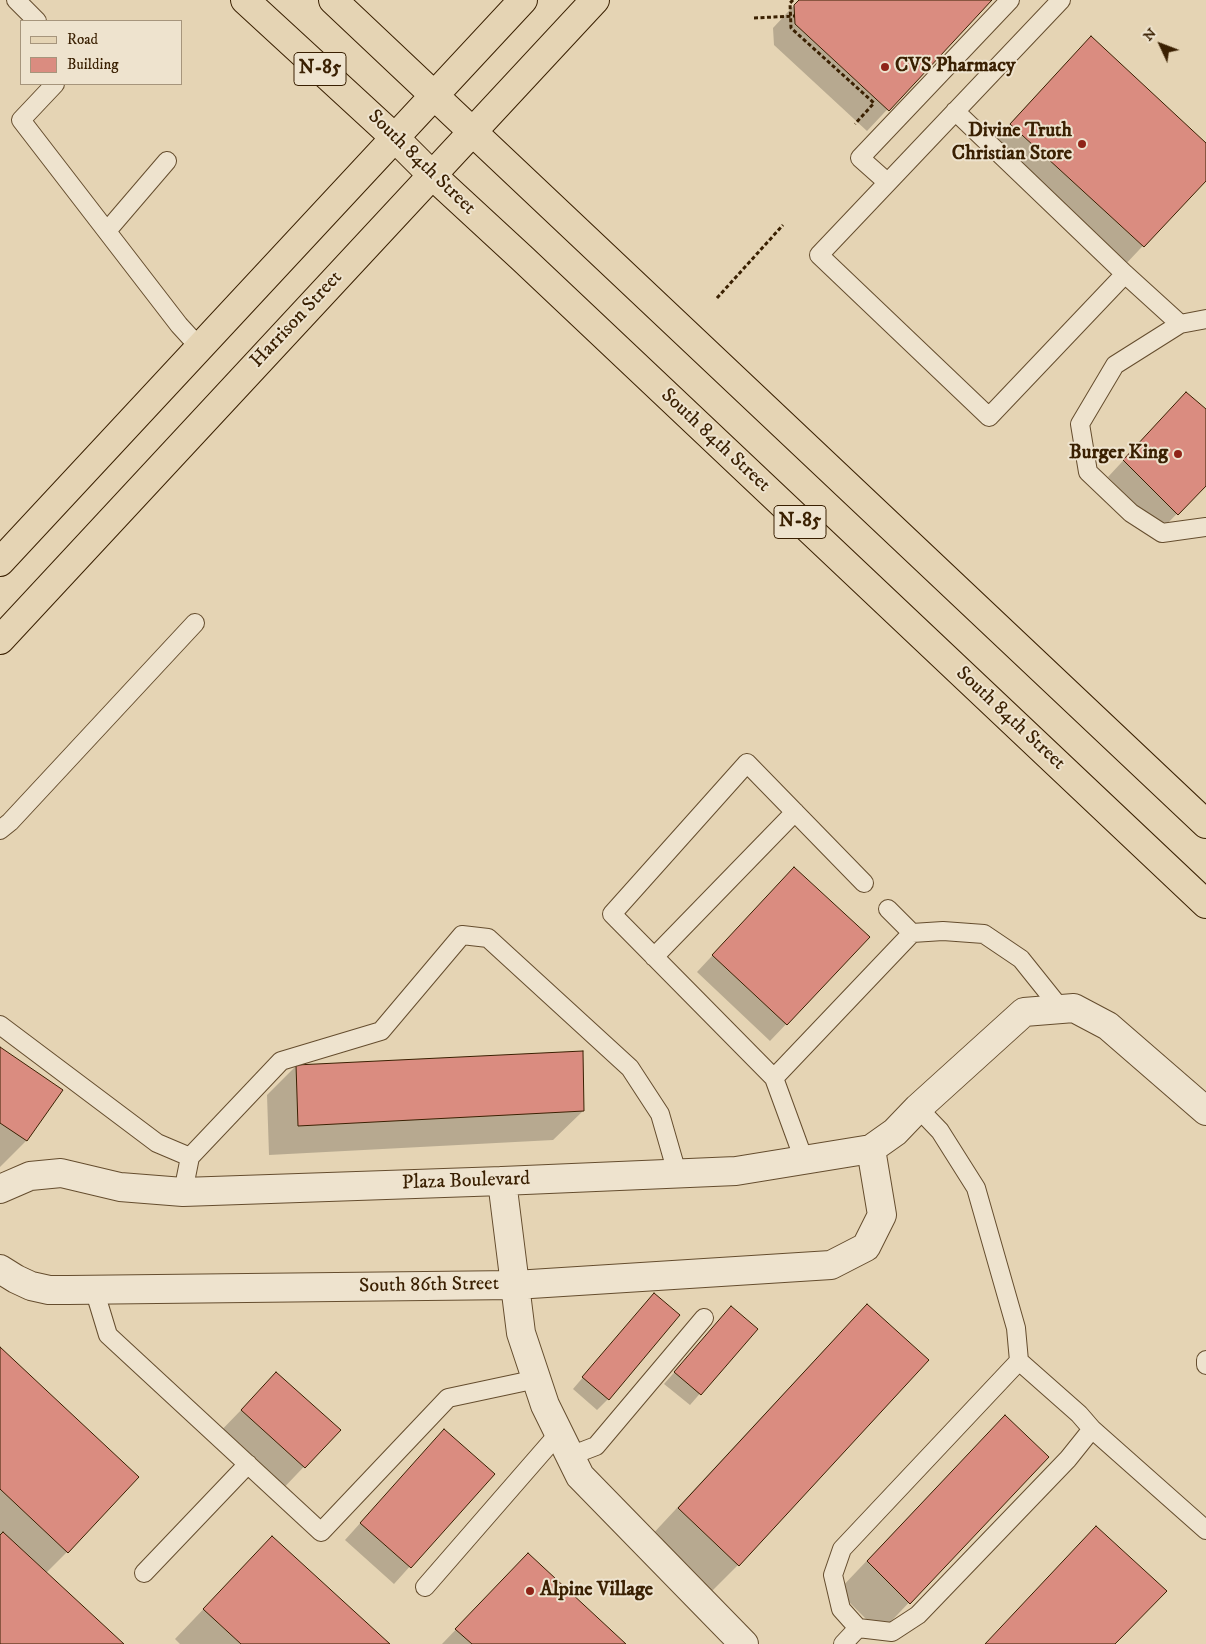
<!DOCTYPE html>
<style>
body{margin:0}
#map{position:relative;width:1206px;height:1644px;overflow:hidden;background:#e5d4b4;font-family:"IM FELL DW Pica",serif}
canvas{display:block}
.legend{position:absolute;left:20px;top:20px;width:162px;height:65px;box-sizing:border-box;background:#eee3ce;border:1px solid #a6957c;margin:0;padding:6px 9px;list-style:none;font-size:15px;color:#3a2002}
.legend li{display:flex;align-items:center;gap:10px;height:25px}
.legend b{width:25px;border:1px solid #a6957c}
.north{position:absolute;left:1136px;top:20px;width:50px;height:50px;-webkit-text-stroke:4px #eee3ce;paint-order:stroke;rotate:313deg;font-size:14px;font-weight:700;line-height:20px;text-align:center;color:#3a2002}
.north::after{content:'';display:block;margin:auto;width:18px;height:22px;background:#3a2002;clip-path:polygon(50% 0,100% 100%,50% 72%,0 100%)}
</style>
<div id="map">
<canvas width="1206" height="1644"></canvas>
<ul class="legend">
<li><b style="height:6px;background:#e5d4b4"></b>Road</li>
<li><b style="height:14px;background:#da8c80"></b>Building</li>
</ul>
<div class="north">N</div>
</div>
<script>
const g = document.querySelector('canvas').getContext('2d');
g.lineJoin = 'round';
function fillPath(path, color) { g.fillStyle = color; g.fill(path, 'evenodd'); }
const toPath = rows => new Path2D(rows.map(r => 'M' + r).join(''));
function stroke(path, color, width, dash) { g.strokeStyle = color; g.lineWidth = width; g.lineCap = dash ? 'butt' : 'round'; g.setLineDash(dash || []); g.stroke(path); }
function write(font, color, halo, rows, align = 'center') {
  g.font = font + ' "IM FELL DW Pica",serif'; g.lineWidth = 4; g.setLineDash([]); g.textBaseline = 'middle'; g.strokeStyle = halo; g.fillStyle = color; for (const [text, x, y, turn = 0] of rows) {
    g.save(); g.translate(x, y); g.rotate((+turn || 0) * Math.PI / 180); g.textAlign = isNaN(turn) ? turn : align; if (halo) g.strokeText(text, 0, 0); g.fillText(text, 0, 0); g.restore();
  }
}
fillPath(toPath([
 [799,0,990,0,867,131,774,45,773,28],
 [1070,59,1206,145,1206,179,1122,268,990,145],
 [1170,410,1206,411,1206,484,1161,530,1108,477],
 [778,885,868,938,770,1041,697,972],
 [0,1049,61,1090,26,1141,0,1167],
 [296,1066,583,1111,553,1140,269,1155,267,1095],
 [654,1294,608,1399,597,1410,573,1389],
 [867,1306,927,1360,738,1565,709,1594,649,1538,838,1335],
 [731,1308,756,1329,690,1405,664,1384],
 [0,1349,67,1552,46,1573,122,1644,0,1644],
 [276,1374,339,1430,275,1497,212,1440],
 [444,1430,493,1474,394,1584,345,1540],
 [976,1446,1047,1457,880,1633,838,1591],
 [272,1537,388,1644,180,1644,175,1639],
 [512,1571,625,1644,442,1644]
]), '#0003');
const building = toPath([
 [799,0,992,0,889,111,795,24,794,5,799,0],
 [1091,36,1206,143,1206,181,1144,247,1010,124,1091,36],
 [1186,392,1206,409,1206,486,1178,515,1123,460,1186,392],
 [794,867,870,937,787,1025,712,955,794,867],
 [0,1047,63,1090,27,1141,0,1123,0,1047],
 [583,1051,584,1111,298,1126,296,1065,583,1051],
 [654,1293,680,1315,609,1400,582,1377,654,1293],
 [867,1304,929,1360,739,1566,678,1508,867,1304],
 [731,1306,758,1329,701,1395,674,1372,731,1306],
 [0,1347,139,1477,68,1553,0,1489,0,1347],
 [276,1372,341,1430,305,1468,241,1410,276,1372],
 [1005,1415,1049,1457,910,1604,867,1561,1005,1415],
 [444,1429,495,1474,411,1568,360,1523,444,1429],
 [1096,1526,1167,1591,1115,1644,985,1644,1096,1526],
 [3,1532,124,1644,0,1644,0,1535,3,1532],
 [272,1536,390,1644,241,1644,203,1609,272,1536],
 [528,1553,626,1644,472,1644,455,1629,528,1553]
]);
fillPath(building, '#da8c80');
stroke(building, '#3a2002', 1);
const service = toPath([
 [16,0,37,21],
 [1061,0,819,255,989,417,1125,274],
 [55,84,21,120,179,325,200,348],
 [955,111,1125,274,1180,324],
 [887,182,860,158,1010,0],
 [107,231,167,161],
 [1206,319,1180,324,1115,365,1080,424,1088,472,1131,513,1162,533,1206,527],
 [0,830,10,822,195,623],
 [888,909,912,933],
 [654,957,795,812],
 [0,1025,157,1143,190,1157],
 [774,1078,612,914,747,763,864,883],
 [804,1160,774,1078,912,933,943,931,984,934,1021,959,1061,1009],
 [183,1192,190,1157,281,1061,381,1031,462,935,488,938,630,1068,660,1114,677,1173],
 [94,1289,108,1335,321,1532,448,1398,537,1379],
 [1206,1360,1206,1365],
 [1092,1429,1206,1530],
 [570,1456,596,1446,704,1318],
 [144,1573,248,1464],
 [425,1587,559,1433],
 [858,1628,841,1609,833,1575,842,1549,1019,1361,1016,1328,976,1188,940,1131,918,1108],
 [843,1644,858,1628,892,1632,918,1615,1068,1459,1092,1429,1079,1414,1019,1361]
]);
const minor = toPath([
 [502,1181,521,1333,545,1405,580,1476,744,1644],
 [0,1189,30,1176,61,1173,120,1187,183,1192,502,1181,736,1171,871,1149,895,1132,918,1108,1024,1012,1074,1008,1108,1026,1206,1111],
 [0,1269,16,1279,31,1286,49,1290,68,1290,515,1285,831,1265,866,1247,882,1215,871,1149]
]);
const primary = toPath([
 [245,0,395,138,432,175,523,259,1206,904],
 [333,0,1206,824],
 [0,562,523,0],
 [0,640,595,0]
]);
stroke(service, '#654d2e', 20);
stroke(minor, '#654d2e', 30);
stroke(primary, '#3a2002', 30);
stroke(toPath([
 [793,0,790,3,791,28,874,103,855,124],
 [754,18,795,16],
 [717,298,783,225]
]), '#3a2002', 3, [4, 2.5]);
stroke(service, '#eee3ce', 18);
stroke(minor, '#eee3ce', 28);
stroke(primary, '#e5d4b4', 28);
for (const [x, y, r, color] of [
 [885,67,5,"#8f2418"],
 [1082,144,5,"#8f2418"],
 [1178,454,5,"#8f2418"],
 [530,1591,5,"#8f2418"]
]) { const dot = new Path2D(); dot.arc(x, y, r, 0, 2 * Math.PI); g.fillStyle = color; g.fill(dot); stroke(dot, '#eee3ce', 2); }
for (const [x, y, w] of [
 [320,69,52],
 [800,522,52]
]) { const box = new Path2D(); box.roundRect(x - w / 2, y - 16.5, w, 33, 4); g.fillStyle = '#eee3ce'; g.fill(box); stroke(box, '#3a2002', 1); }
write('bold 19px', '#3a2002', null, [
 ["N-85",320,69],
 ["N-85",800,522]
]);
write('bold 20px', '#3a2002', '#eee3ce', [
 ["CVS Pharmacy",895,67],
 ["Divine Truth",1072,132,"right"],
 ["Christian Store",1072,155,"right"],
 ["Burger King",1168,454,"right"],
 ["Alpine Village",540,1591]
], 'left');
write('20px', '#3a2002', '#eee3ce', [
 ["South 84th Street",421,163,44],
 ["Harrison Street",297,320,-47],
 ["South 84th Street",715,441,43],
 ["South 84th Street",1010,719,43],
 ["Plaza Boulevard",466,1182,-2],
 ["South 86th Street",429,1286,-1]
]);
</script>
